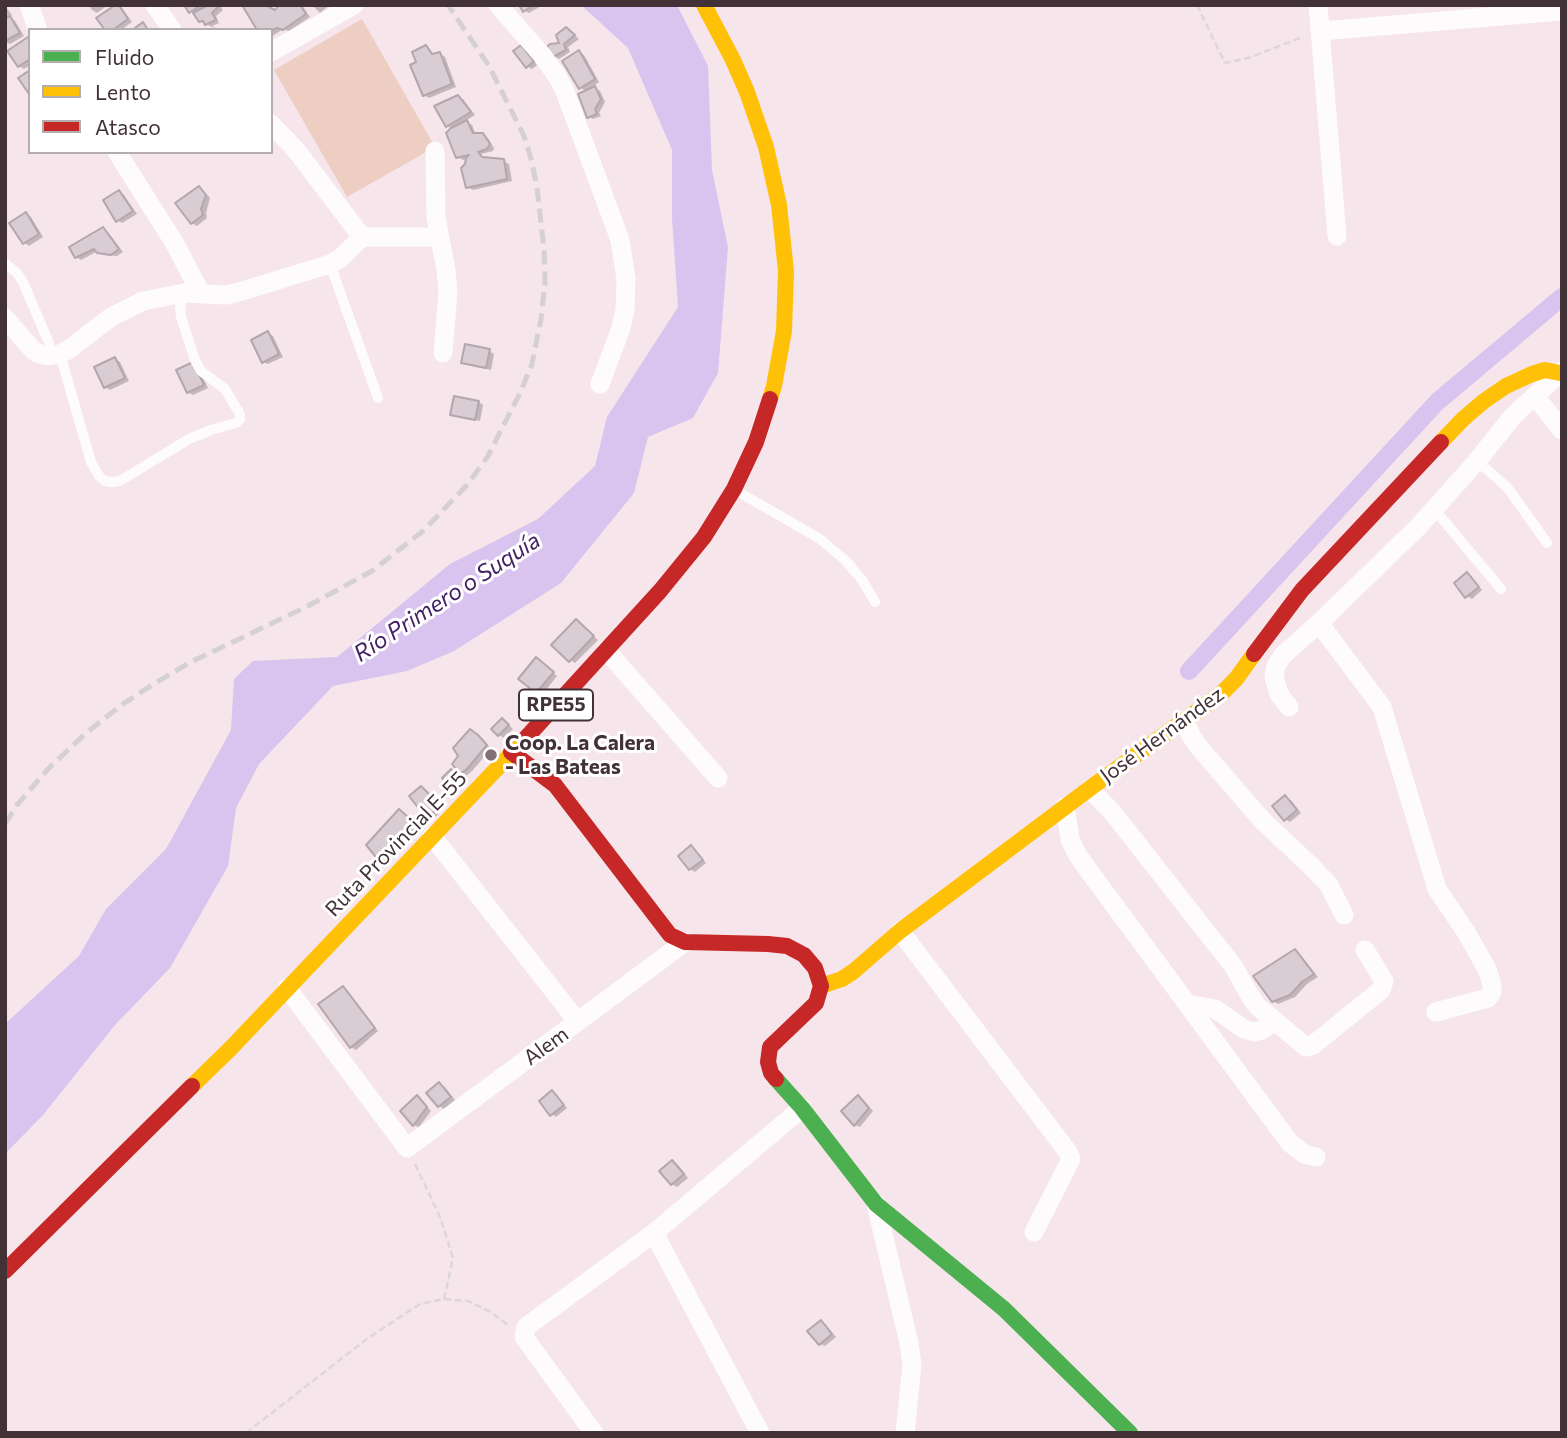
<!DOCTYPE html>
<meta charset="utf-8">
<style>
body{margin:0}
#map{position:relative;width:1567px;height:1438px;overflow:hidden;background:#f6e5ea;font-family:Commissioner,sans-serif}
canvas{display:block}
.frame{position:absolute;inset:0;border:7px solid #423237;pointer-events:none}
.legend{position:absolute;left:28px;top:28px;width:245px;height:126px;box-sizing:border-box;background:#fff;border:2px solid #b3adaf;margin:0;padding:9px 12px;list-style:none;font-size:21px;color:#423237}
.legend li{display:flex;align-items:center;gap:14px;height:35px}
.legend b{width:35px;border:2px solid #b3adaf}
</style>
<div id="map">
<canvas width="1567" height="1438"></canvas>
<div class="frame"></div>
<ul class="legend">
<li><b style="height:9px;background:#4caf50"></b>Fluido</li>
<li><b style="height:9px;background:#ffc107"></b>Lento</li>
<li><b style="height:9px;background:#c62828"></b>Atasco</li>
</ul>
</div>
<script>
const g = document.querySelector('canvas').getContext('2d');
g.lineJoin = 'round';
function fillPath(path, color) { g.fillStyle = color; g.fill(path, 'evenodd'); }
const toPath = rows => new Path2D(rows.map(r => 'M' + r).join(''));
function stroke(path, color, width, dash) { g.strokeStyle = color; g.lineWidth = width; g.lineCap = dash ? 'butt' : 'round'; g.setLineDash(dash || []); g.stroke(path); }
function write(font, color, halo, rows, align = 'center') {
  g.font = font + ' Commissioner,sans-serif'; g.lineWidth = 6; g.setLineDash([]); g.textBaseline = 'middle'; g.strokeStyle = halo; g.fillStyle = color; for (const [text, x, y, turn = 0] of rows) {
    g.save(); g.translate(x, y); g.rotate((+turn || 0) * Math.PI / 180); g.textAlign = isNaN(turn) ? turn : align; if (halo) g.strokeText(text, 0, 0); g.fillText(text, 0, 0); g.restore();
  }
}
fillPath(toPath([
 [362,19,435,147,347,197,274,70]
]), '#eecec2');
fillPath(toPath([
 [581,5,677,5,708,66,712,170,728,247,718,373,693,418,648,437,634,493,561,583,454,651,407,671,333,686,259,764,236,808,228,866,170,968,115,1025,43,1115,5,1154,5,1024,79,956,106,909,166,849,231,730,234,679,253,661,337,657,450,564,538,519,595,466,607,417,678,307,672,218,672,150,628,48]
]), '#d9c3ef');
fillPath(toPath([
 [89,5,108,5,97,13,92,10],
 [118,5,122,8,132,22,121,30,107,30],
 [186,5,220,6,223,10,216,16,219,23,212,26,218,30,209,30,214,28,200,21],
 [244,5,267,5,270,10,275,12,281,5,302,5,310,17,289,31,283,29,271,37,271,30],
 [312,5,330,5,320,13],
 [521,5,543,5,529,13,524,10],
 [5,6,12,15,9,17,15,21,24,36,10,44,5,42],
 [572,32,579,39,568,47,570,52,559,59,554,56],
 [30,40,30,65,24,69,19,66],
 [426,47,435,55,440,54,445,57,456,87,429,98,424,95,419,63],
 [526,50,537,65,532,69,527,66],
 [579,52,584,55,599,82,592,87,600,91,605,102,599,113,601,116,593,119,588,116,587,92,581,88],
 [458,97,463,99,475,115,465,121,472,125,476,135,482,135,488,138,494,148,493,151,481,154,485,159,503,161,509,164,512,181,473,190,468,187,468,159,463,160,458,157,452,129,447,126],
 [199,188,204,191,210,198,206,213,207,218,197,226,192,223],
 [119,192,124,195,137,214,122,223,117,220],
 [26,214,31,217,43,237,29,246,25,243,12,224],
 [103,229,108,232,123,252,117,256,104,255,98,251,81,260,76,257],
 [268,333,273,336,283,357,268,364,263,362],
 [489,351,494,354,491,370,468,365,463,362],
 [115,359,120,362,129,381,110,390,105,387],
 [198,367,208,388,193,395,188,392],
 [479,402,483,405,480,421,457,417,452,414],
 [1467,574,1472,577,1482,590,1472,599,1467,596],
 [576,621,598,640,575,663,570,660],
 [541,662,557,676,542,695,537,692],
 [507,723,513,729,504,738,499,735],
 [470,731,484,740,491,749,472,771,466,776,461,773],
 [451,771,456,774,464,784,456,790,451,787],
 [421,788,426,791,437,802,434,807,440,813,434,818,429,815],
 [1286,798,1291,800,1301,813,1290,822,1285,819],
 [404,814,421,829,387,864,382,862],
 [691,847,696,850,706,863,695,872,690,869,680,856],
 [1295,951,1300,954,1318,977,1307,984,1295,997,1278,1004,1273,1001],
 [343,988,348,991,378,1031,356,1050,351,1047],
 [440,1084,445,1087,455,1100,444,1109,439,1106],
 [552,1092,557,1095,567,1108,556,1117,552,1114],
 [417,1097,422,1100,431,1111,419,1127,414,1125],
 [858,1097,863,1100,873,1111,860,1127,855,1125],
 [673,1162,678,1165,688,1178,677,1187,672,1184],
 [821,1322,826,1325,836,1337,825,1346,820,1344]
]), '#0003');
stroke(toPath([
 [1189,671,1437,402,1562,297]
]), '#d9c3ef', 18);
const building = toPath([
 [115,5,119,5,128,19,113,30,105,30,96,18,115,5],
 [184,5,201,5,189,13,184,5],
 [218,5,219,6,212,13,216,20,205,25,203,21,199,22,193,13,208,5,218,5],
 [242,5,265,5,275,10,279,5,300,5,306,14,283,30,277,28,271,31,271,30,257,30,242,5],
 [519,5,534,5,523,12,519,5],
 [10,16,20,33,5,41,5,19,10,16],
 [143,22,148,30,132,30,143,22],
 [566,27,575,35,564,44,566,50,553,57,546,48,550,44,559,43,556,35,566,27],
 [28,37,30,39,30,59,18,67,7,51,28,37],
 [426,45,432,54,440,52,452,84,423,96,410,65,416,62,412,52,426,45],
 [521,45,534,61,526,68,513,51,521,45],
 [579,50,595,79,579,89,562,61,579,50],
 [30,70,30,94,29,94,18,78,30,70],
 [595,86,601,99,595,109,597,114,587,118,578,94,595,86],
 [458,95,471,112,446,127,434,106,458,95],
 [467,120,473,133,483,133,490,144,487,149,478,152,482,157,504,159,507,179,466,188,461,168,465,164,466,158,469,155,456,158,446,133,451,128,467,120],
 [199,186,206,195,201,209,203,215,191,224,175,203,199,186],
 [119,190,133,211,116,222,103,200,119,190],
 [26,212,39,234,23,244,9,223,26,212],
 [103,227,119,249,111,255,97,253,94,249,75,258,69,247,103,227],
 [268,331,279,354,262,363,251,340,268,331],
 [465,344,490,349,486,368,461,363,465,344],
 [115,357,125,378,104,388,94,367,115,357],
 [193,362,204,385,187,393,176,370,193,362],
 [454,396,479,401,475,420,450,415,454,396],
 [1467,572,1479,587,1465,598,1454,583,1467,572],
 [576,619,594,636,569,662,551,645,576,619],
 [536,657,554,672,536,693,518,679,536,657],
 [502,718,509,725,498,736,491,729,502,718],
 [470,729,478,735,487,745,467,769,460,774,452,764,458,756,453,748,470,729],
 [451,769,460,780,456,786,450,789,442,778,451,769],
 [421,786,433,798,430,803,436,810,428,816,424,811,420,810,409,796,421,786],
 [1285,795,1297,810,1284,821,1272,806,1285,795],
 [399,809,417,825,381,863,366,845,399,809],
 [691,845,703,860,689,870,678,856,691,845],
 [1295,949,1314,974,1302,982,1290,995,1272,1002,1253,976,1295,949],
 [343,986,375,1028,350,1048,318,1004,343,986],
 [439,1082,451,1097,438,1107,426,1093,439,1082],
 [552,1090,564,1105,550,1116,539,1101,552,1090],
 [417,1095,427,1107,413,1126,400,1111,417,1095],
 [858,1095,869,1108,854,1126,841,1111,858,1095],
 [672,1160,684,1174,671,1185,659,1171,672,1160],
 [821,1320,832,1334,819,1345,807,1331,821,1320]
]);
fillPath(building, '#d9ccd3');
stroke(building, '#b3a6ad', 2);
stroke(toPath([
 [1197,5,1225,63,1248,58,1303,37],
 [415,1164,440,1217,453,1258,444,1299],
 [246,1433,368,1338,420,1304,443,1299,468,1301,491,1312,508,1325]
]), '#ddd7d9', 2.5, [7, 3.5]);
stroke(toPath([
 [5,263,17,273,23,282,49,343,49,356],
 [330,264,378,398],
 [60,354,91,462,99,476,105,481,112,482,120,481,189,439,211,430,236,423,240,419,240,414,225,389,201,371,195,360,181,317,180,308,184,293],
 [1477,461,1507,487,1547,543],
 [737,491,820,539,846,561,862,580,875,602],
 [1434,509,1501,589]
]), '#fefbfc', 10);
stroke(toPath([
 [29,5,38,30],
 [155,5,172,30],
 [498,5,542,55,557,76,564,89,620,240,626,279,625,310,621,328,600,384],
 [1318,5,1337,236],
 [1320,31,1562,11],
 [271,52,354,5],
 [271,124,296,150,362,237,440,237],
 [435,151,436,217,446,270,448,292,443,353],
 [117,152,175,244,200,292],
 [5,318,33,350,39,354,49,356,60,354,68,350,111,317,143,301,184,293,226,295,239,292,330,264,340,259,362,237],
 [1535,396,1562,430],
 [1319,623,1382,707,1437,889,1466,932,1487,969,1492,985,1492,992,1488,998,1436,1012],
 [606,650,718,778],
 [1289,707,1279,694,1274,677,1276,666,1283,655,1319,623,1418,527,1477,461,1513,416,1562,371],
 [1185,720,1190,734,1198,746,1262,820,1312,867,1329,885,1344,915],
 [1090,789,1113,813,1234,967,1249,994,1257,1006,1306,1047,1313,1045,1381,990,1384,981,1365,950],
 [1065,807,1070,839,1077,854,1089,871,1290,1143,1304,1154,1316,1157],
 [432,836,578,1022],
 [900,931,1068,1152,1071,1159,1034,1232],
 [287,988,407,1148,685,942],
 [1188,1004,1215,1009,1244,1029,1254,1032,1262,1030,1275,1021],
 [876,1204,909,1343,912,1365,905,1433],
 [654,1233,760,1433],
 [594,1433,524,1337,526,1327,654,1233,802,1108]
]), '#fefbfc', 19);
stroke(toPath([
 [776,1079,802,1108,876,1204,1004,1309,1130,1433]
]), '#4caf50', 16);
stroke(toPath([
 [704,5,733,60,747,92,766,147,779,205,786,271,784,331,774,386,770,399],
 [1441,442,1463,419,1484,401,1506,386,1532,374,1545,370,1560,373],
 [821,986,842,979,854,971,900,931,1093,786,1221,694,1236,679,1254,654],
 [192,1086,230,1049,525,739]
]), '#ffc107', 16);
stroke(toPath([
 [1254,654,1302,590,1441,442],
 [525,739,660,591,704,537,734,489,756,442,770,399],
 [511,752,555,785,670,935,685,942,768,944,787,946,804,955,815,968,821,986,816,1003,770,1047,768,1062,771,1073,776,1079],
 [5,1271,192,1086]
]), '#c62828', 16);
stroke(toPath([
 [5,824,17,805,49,768,85,734,120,706,152,685,189,663,308,606,372,571,423,531,467,485,488,456,520,393,532,364,541,319,545,283,544,249,537,188,532,162,524,136,489,66,448,5]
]), '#d5d0d1', 5, [14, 7]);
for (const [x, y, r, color] of [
 [491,755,7,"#817176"]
]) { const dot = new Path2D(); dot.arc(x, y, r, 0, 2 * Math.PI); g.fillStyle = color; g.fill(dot); stroke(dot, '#fff', 2.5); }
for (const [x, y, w] of [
 [556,705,74]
]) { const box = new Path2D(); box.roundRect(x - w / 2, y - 15.5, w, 31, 5); g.fillStyle = '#fff'; g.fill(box); stroke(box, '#423237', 2); }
write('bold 19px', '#423237', null, [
 ["RPE55",556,705]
]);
write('21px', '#423237', '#fff', [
 ["José Hernández",1162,735,-36],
 ["Ruta Provincial E-55",396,844,-46],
 ["Alem",546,1046,-36]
]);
write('bold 21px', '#423237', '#fff', [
 ["Coop. La Calera",505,743],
 ["- Las Bateas",505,767]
], 'left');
write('italic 23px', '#412064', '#fff', [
 ["Río Primero o Suquía",447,597,-33]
]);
</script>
